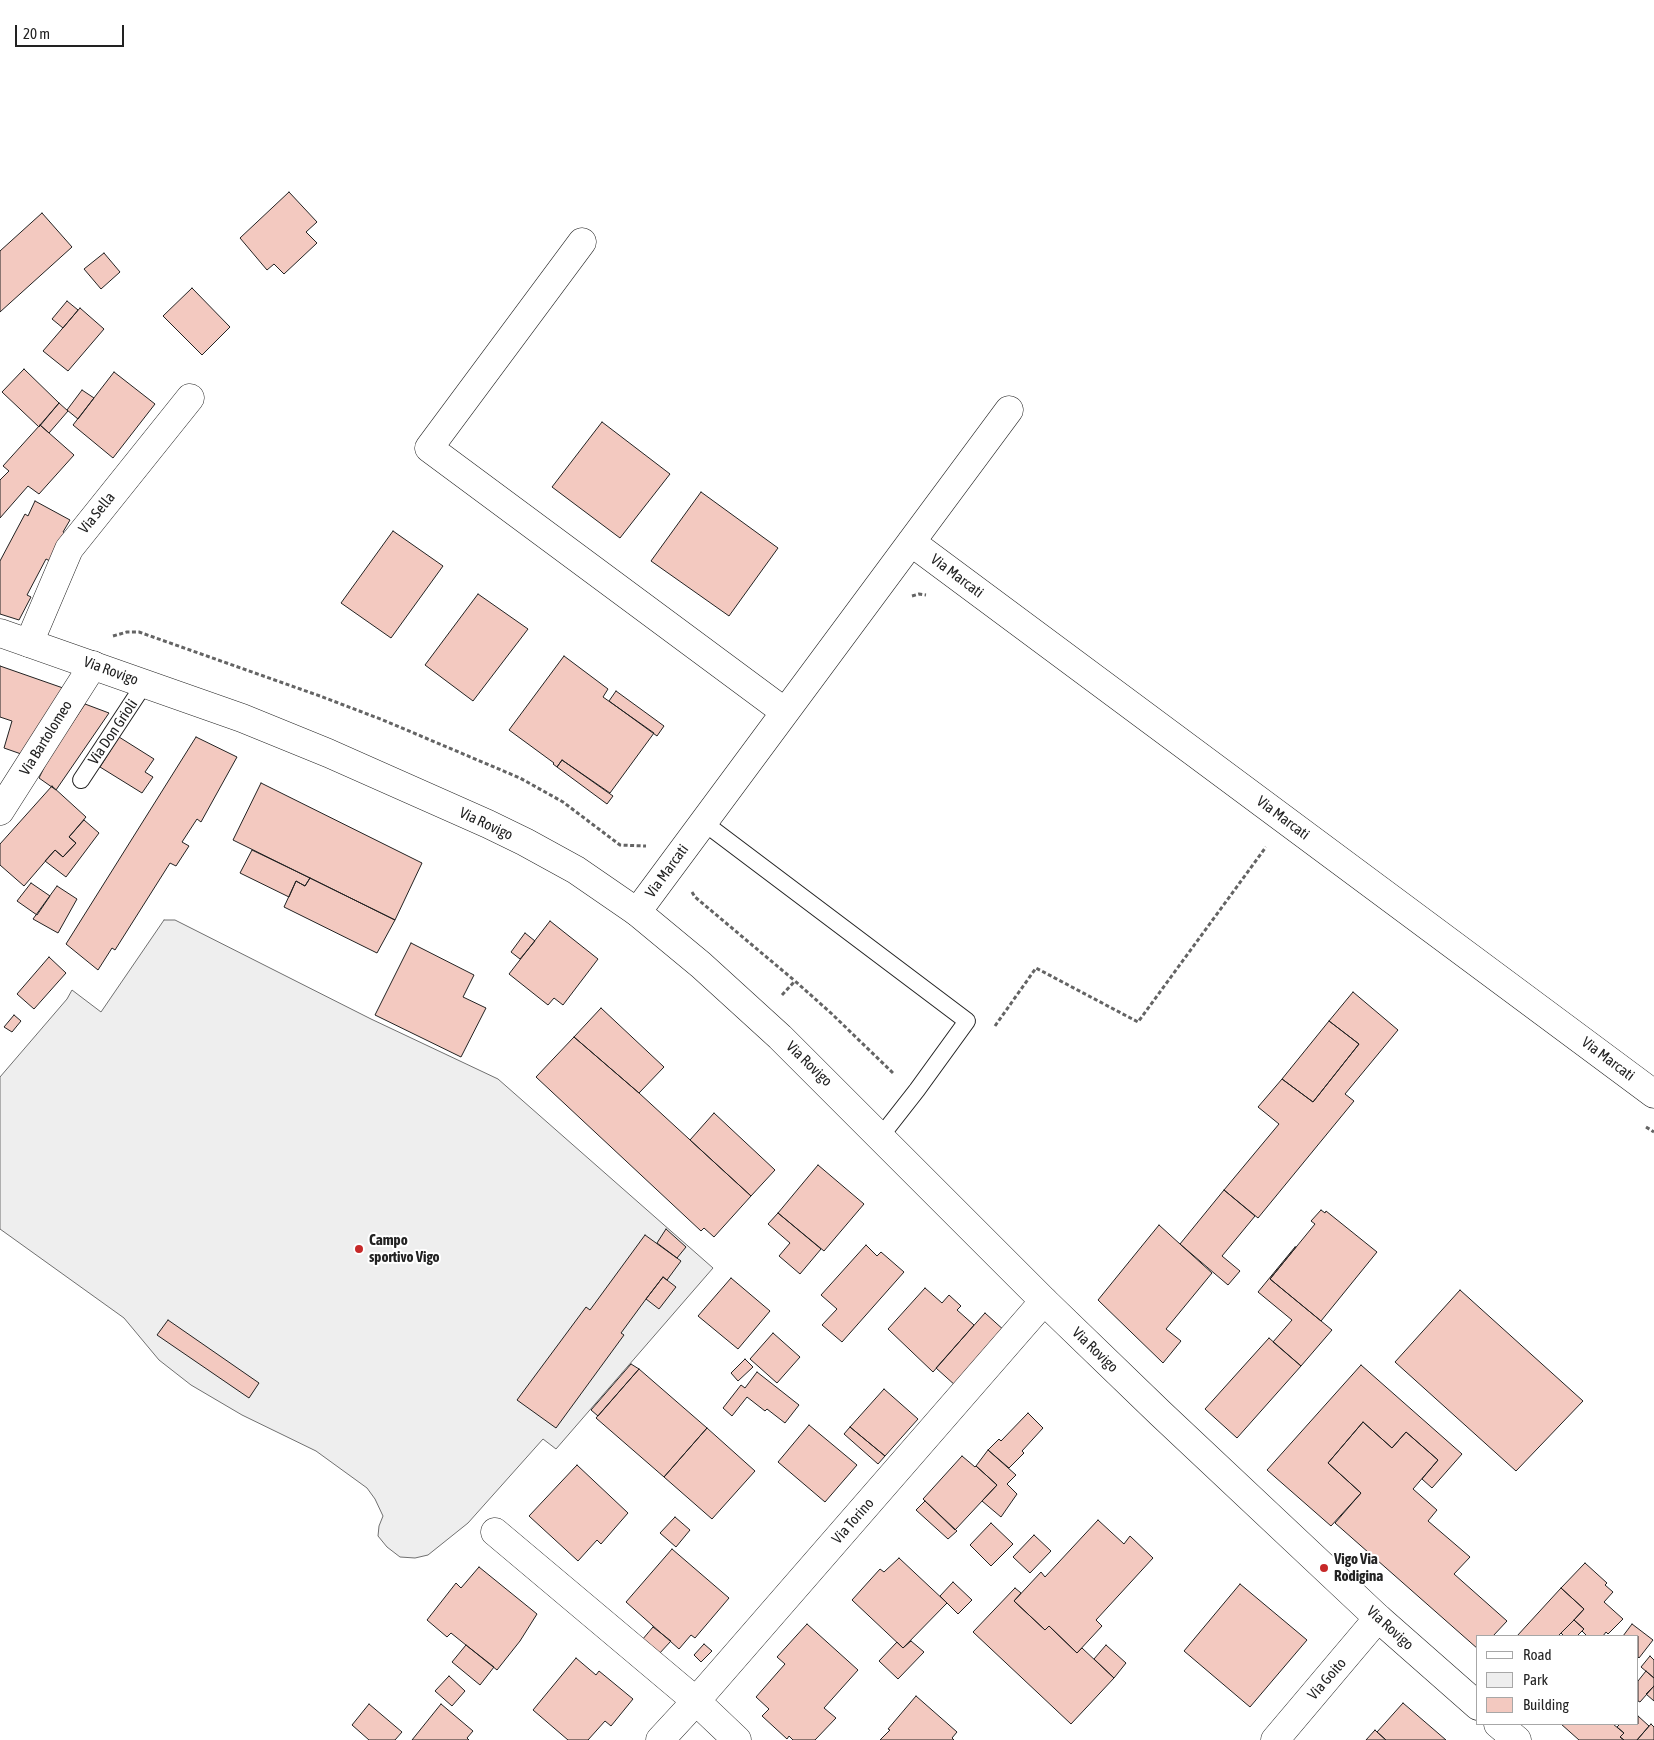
<!DOCTYPE html>
<style>
body{margin:0}
#map{position:relative;width:1654px;height:1740px;overflow:hidden;background:#fff;font-family:"Asap Condensed",sans-serif}
canvas{display:block}
.legend{position:absolute;left:1476px;top:1635px;width:162px;height:90px;box-sizing:border-box;background:#fff;border:1px solid #a7a7a7;margin:0;padding:6px 9px;list-style:none;font-size:15px;color:#222}
.legend li{display:flex;align-items:center;gap:10px;height:25px}
.legend b{width:25px;border:1px solid #a7a7a7}
.scale{position:absolute;left:15px;top:25px;width:109px;height:22px;box-sizing:border-box;border:2px solid #222;border-top:0;padding-left:6px;font-size:15px;line-height:18px;white-space:nowrap;color:#222;-webkit-text-stroke:4px #fff;paint-order:stroke}
</style>
<div id="map">
<canvas width="1654" height="1740"></canvas>
<ul class="legend">
<li><b style="height:6px;background:#fff"></b>Road</li>
<li><b style="height:14px;background:#eee"></b>Park</li>
<li><b style="height:14px;background:#f3c9c0"></b>Building</li>
</ul>
<div class="scale">20 m</div>
</div>
<script>
const g = document.querySelector('canvas').getContext('2d');
g.lineJoin = 'round';
function fillPath(path, color) { g.fillStyle = color; g.fill(path, 'evenodd'); }
const toPath = rows => new Path2D(rows.map(r => 'M' + r).join(''));
function stroke(path, color, width, dash) { g.strokeStyle = color; g.lineWidth = width; g.lineCap = dash ? 'butt' : 'round'; g.setLineDash(dash || []); g.stroke(path); }
function write(font, color, halo, rows, align = 'center') {
  g.font = font + ' "Asap Condensed",sans-serif'; g.lineWidth = 4; g.setLineDash([]); g.textBaseline = 'middle'; g.strokeStyle = halo; g.fillStyle = color; for (const [text, x, y, turn = 0] of rows) {
    g.save(); g.translate(x, y); g.rotate((+turn || 0) * Math.PI / 180); g.textAlign = isNaN(turn) ? turn : align; if (halo) g.strokeText(text, 0, 0); g.fillText(text, 0, 0); g.restore();
  }
}
const green = toPath([
 [164,920,175,920,371,1019,498,1079,713,1268,556,1449,543,1439,468,1523,428,1555,415,1558,400,1557,387,1547,378,1536,379,1526,383,1516,375,1499,367,1488,316,1451,242,1415,191,1385,159,1360,124,1318,0,1229,0,1077,67,999,72,990,101,1012,164,920]
]);
fillPath(green, '#eee');
stroke(green, '#6f6f6f', 1);
const building = toPath([
 [289,192,317,222,306,232,317,243,284,274,274,264,267,270,240,238,289,192],
 [42,213,72,247,0,312,0,251,42,213],
 [104,253,120,272,101,289,84,269,104,253],
 [192,288,230,327,202,355,163,316,192,288],
 [67,301,78,310,63,328,52,319,67,301],
 [80,308,104,329,68,371,43,351,80,308],
 [24,369,59,403,39,427,2,392,24,369],
 [114,372,155,404,113,458,73,425,114,372],
 [82,390,94,398,78,419,67,410,82,390],
 [59,403,68,411,49,433,40,425,59,403],
 [602,422,670,474,620,538,552,487,602,422],
 [40,425,74,455,39,494,28,486,0,518,0,480,9,471,3,466,40,425],
 [701,492,778,548,729,616,651,561,701,492],
 [35,501,70,520,63,532,67,534,52,562,46,559,27,595,31,597,19,620,0,614,0,561,25,514,28,516,35,501],
 [393,531,443,566,391,638,341,603,393,531],
 [478,594,528,629,473,701,425,665,478,594],
 [564,656,608,689,603,697,654,733,610,793,562,760,557,767,553,764,554,763,509,730,564,656],
 [0,666,63,688,24,755,4,748,12,721,0,717,0,666],
 [616,691,664,726,657,736,609,701,616,691],
 [85,704,109,713,56,790,39,778,62,731,67,731,85,704],
 [119,737,154,759,145,772,153,777,142,793,100,767,119,737],
 [196,737,237,757,201,822,197,819,182,842,189,846,176,866,170,863,115,950,112,948,98,970,66,944,196,737],
 [562,760,613,796,607,804,557,767,562,760],
 [261,783,422,863,395,920,233,840,261,783],
 [52,786,86,817,69,837,76,843,63,857,55,850,24,886,0,865,0,844,52,786],
 [84,820,99,833,66,877,45,861,55,850,63,857,76,843,69,837,84,820],
 [252,850,310,878,305,886,296,881,289,897,240,873,252,850],
 [310,878,395,920,377,953,284,907,296,881,305,886,310,878],
 [31,883,50,896,37,915,17,901,31,883],
 [57,886,77,899,58,933,33,919,57,886],
 [550,921,598,959,563,1005,554,998,548,1005,509,974,550,921],
 [525,933,535,941,520,959,511,952,525,933],
 [411,943,474,975,463,997,486,1008,461,1057,375,1015,411,943],
 [49,957,66,973,34,1009,17,994,49,957],
 [1353,992,1398,1030,1345,1094,1354,1101,1258,1218,1224,1190,1279,1124,1258,1107,1282,1079,1313,1102,1359,1044,1329,1021,1353,992],
 [601,1008,664,1067,639,1093,574,1037,601,1008],
 [14,1015,21,1021,12,1032,4,1027,14,1015],
 [1329,1021,1359,1044,1313,1102,1282,1079,1329,1021],
 [574,1037,639,1093,751,1196,714,1237,704,1228,701,1231,536,1077,574,1037],
 [714,1113,775,1170,751,1196,690,1140,714,1113],
 [818,1165,864,1204,824,1251,778,1213,818,1165],
 [1224,1190,1255,1216,1222,1256,1240,1271,1228,1285,1180,1244,1224,1190],
 [1321,1210,1325,1213,1326,1211,1377,1252,1321,1321,1270,1279,1315,1224,1311,1221,1321,1210],
 [778,1213,821,1249,800,1274,779,1256,790,1243,768,1224,778,1213],
 [1159,1225,1212,1273,1166,1329,1181,1341,1163,1363,1098,1300,1159,1225],
 [666,1229,686,1247,677,1258,657,1243,666,1229],
 [645,1235,681,1261,667,1280,663,1277,646,1299,621,1333,624,1335,556,1428,517,1400,586,1307,590,1310,645,1235],
 [866,1245,877,1256,881,1252,904,1272,842,1342,822,1325,837,1309,821,1295,866,1245],
 [1295,1247,1296,1247,1270,1279,1332,1330,1301,1366,1273,1342,1292,1320,1258,1292,1295,1247],
 [663,1277,676,1287,659,1309,646,1299,663,1277],
 [731,1278,770,1311,738,1349,698,1316,731,1278],
 [925,1288,942,1303,949,1295,961,1306,957,1310,974,1325,933,1372,888,1329,925,1288],
 [1460,1290,1583,1401,1516,1471,1395,1362,1460,1290],
 [985,1313,1006,1332,956,1386,936,1368,985,1313],
 [168,1320,259,1383,249,1398,157,1335,168,1320],
 [773,1333,800,1357,777,1383,750,1359,773,1333],
 [1269,1338,1301,1366,1237,1438,1205,1409,1269,1338],
 [745,1359,753,1367,738,1381,731,1373,745,1359],
 [631,1364,639,1369,598,1416,591,1410,631,1364],
 [1361,1365,1462,1454,1432,1488,1422,1479,1438,1460,1406,1432,1392,1448,1363,1422,1328,1463,1361,1493,1331,1526,1267,1470,1361,1365],
 [639,1369,707,1428,664,1477,596,1418,639,1369],
 [757,1372,799,1405,785,1423,767,1409,765,1411,747,1397,732,1416,723,1408,741,1385,745,1388,757,1372],
 [884,1389,918,1419,885,1456,850,1427,884,1389],
 [1028,1413,1043,1428,1022,1451,1024,1453,1009,1468,988,1450,999,1439,1001,1441,1028,1413],
 [1363,1422,1392,1448,1406,1432,1438,1460,1413,1489,1437,1510,1428,1521,1470,1557,1454,1574,1507,1621,1493,1636,1478,1636,1478,1649,1335,1523,1361,1493,1328,1463,1363,1422],
 [809,1425,857,1465,825,1502,778,1462,809,1425],
 [850,1427,885,1456,878,1464,844,1434,850,1427],
 [707,1428,755,1471,712,1519,664,1477,707,1428],
 [988,1450,1016,1475,1007,1484,1017,1494,1001,1517,982,1501,997,1485,976,1466,988,1450],
 [962,1456,975,1467,976,1466,997,1485,955,1530,923,1499,962,1456],
 [577,1465,628,1513,601,1544,597,1540,578,1561,529,1516,577,1465],
 [925,1501,957,1531,948,1539,916,1510,925,1501],
 [675,1517,690,1530,676,1547,660,1533,675,1517],
 [1098,1520,1124,1544,1130,1536,1153,1558,1096,1620,1102,1626,1077,1653,1049,1626,1045,1630,1014,1601,1041,1572,1045,1577,1098,1520],
 [991,1523,1013,1544,991,1566,970,1545,991,1523],
 [1034,1535,1051,1551,1030,1573,1013,1557,1034,1535],
 [672,1549,729,1598,695,1638,691,1635,679,1649,626,1602,672,1549],
 [899,1558,947,1603,903,1648,852,1600,880,1569,884,1572,899,1558],
 [1585,1563,1607,1583,1605,1585,1613,1592,1604,1602,1623,1619,1608,1634,1606,1632,1603,1636,1587,1636,1582,1631,1584,1629,1574,1620,1584,1609,1561,1588,1585,1563],
 [479,1567,537,1614,520,1641,497,1670,451,1633,447,1637,427,1620,456,1583,461,1588,479,1567],
 [953,1582,972,1600,958,1614,940,1596,953,1582],
 [1240,1584,1307,1640,1250,1707,1184,1651,1240,1584],
 [1015,1588,1021,1593,1014,1601,1045,1630,1049,1626,1077,1653,1082,1648,1114,1678,1071,1724,973,1632,1015,1588],
 [1561,1588,1584,1609,1574,1620,1558,1636,1517,1636,1561,1588],
 [1574,1620,1584,1629,1577,1636,1564,1636,1561,1633,1574,1620],
 [807,1624,858,1670,824,1708,836,1718,815,1740,793,1740,789,1736,787,1739,762,1716,769,1709,756,1697,785,1664,777,1657,807,1624],
 [1632,1624,1653,1640,1639,1658,1638,1657,1638,1636,1623,1636,1632,1624],
 [653,1627,671,1641,658,1655,642,1640,653,1627],
 [911,1641,924,1652,898,1679,879,1661,897,1642,903,1648,911,1641],
 [704,1644,712,1651,701,1662,694,1655,704,1644],
 [466,1645,494,1667,480,1685,452,1662,466,1645],
 [1106,1645,1126,1663,1114,1678,1094,1659,1106,1645],
 [1650,1656,1654,1660,1654,1678,1641,1667,1650,1656],
 [576,1658,596,1675,599,1671,633,1699,611,1726,605,1721,588,1740,568,1740,533,1710,576,1658],
 [1646,1671,1654,1678,1654,1686,1640,1702,1638,1701,1638,1681,1646,1671],
 [449,1676,465,1691,452,1706,435,1691,449,1676],
 [1654,1686,1654,1701,1646,1694,1654,1686],
 [916,1696,957,1732,952,1738,954,1740,880,1740,890,1730,888,1729,916,1696],
 [1403,1703,1446,1740,1386,1740,1377,1732,1403,1703],
 [369,1704,402,1732,395,1740,369,1740,352,1725,369,1704],
 [441,1704,473,1731,467,1738,469,1740,412,1740,441,1704],
 [1638,1716,1649,1726,1637,1740,1624,1740,1620,1737,1624,1733,1617,1727,1620,1724,1638,1724,1638,1716],
 [1561,1724,1613,1724,1624,1733,1620,1737,1624,1740,1579,1740,1561,1724],
 [1651,1724,1654,1727,1654,1740,1637,1740,1651,1724],
 [1375,1730,1377,1732,1386,1740,1366,1740,1375,1730]
]);
fillPath(building, '#f3c9c0');
stroke(building, '#222', 1);
const lane = toPath([
 [81,780,145,683],
 [703,822,967,1021,917,1090,881,1136]
]);
const street = toPath([
 [582,242,429,448,785,712],
 [911,542,1654,1094],
 [29,643,69,549,190,398],
 [0,811,93,665],
 [637,912,1009,410],
 [495,1532,696,1701,737,1740],
 [660,1740,696,1701,1044,1301],
 [1275,1740,1378,1618]
]);
const secondary = toPath([
 [0,633,242,718,328,753,488,824,525,842,576,870,637,912,701,965,780,1037,1044,1301,1160,1413,1378,1618,1478,1706],
 [1498,1724,1517,1740]
]);
stroke(lane, '#222', 18);
stroke(street, '#222', 29);
stroke(secondary, '#222', 29);
stroke(toPath([
 [912,596,919,594,926,595],
 [113,636,127,632,139,632,320,696,383,720,520,778,563,802,620,845,646,846],
 [692,892,695,897,795,981],
 [782,995,795,981,832,1014,894,1074],
 [995,1026,1036,968,1138,1022,1266,847],
 [1646,1127,1654,1132]
]), '#646464', 3, [4, 2.5]);
stroke(lane, '#fff', 16);
stroke(street, '#fff', 28);
stroke(secondary, '#fff', 28);
for (const [x, y, r, color] of [
 [359,1249,5,"#c62828"],
 [1324,1568,5,"#c62828"]
]) { const dot = new Path2D(); dot.arc(x, y, r, 0, 2 * Math.PI); g.fillStyle = color; g.fill(dot); stroke(dot, '#fff', 2); }
write('15px', '#222', '#fff', [
 ["Via Sella",97,513,-51],
 ["Via Marcati",957,576,37],
 ["Via Rovigo",111,671,20],
 ["Via Don Grioli",113,732,-56],
 ["Via Bartolomeo",46,738,-58],
 ["Via Marcati",1283,818,37],
 ["Via Rovigo",486,824,25],
 ["Via Marcati",667,871,-54],
 ["Via Marcati",1608,1059,37],
 ["Via Rovigo",809,1064,44],
 ["Via Rovigo",1095,1350,44],
 ["Via Torino",853,1521,-49],
 ["Via Rovigo",1390,1628,42],
 ["Via Goito",1327,1679,-49]
]);
write('bold 15px', '#222', '#fff', [
 ["Campo",369,1240],
 ["sportivo Vigo",369,1257],
 ["Vigo Via",1334,1559],
 ["Rodigina",1334,1576]
], 'left');
</script>
